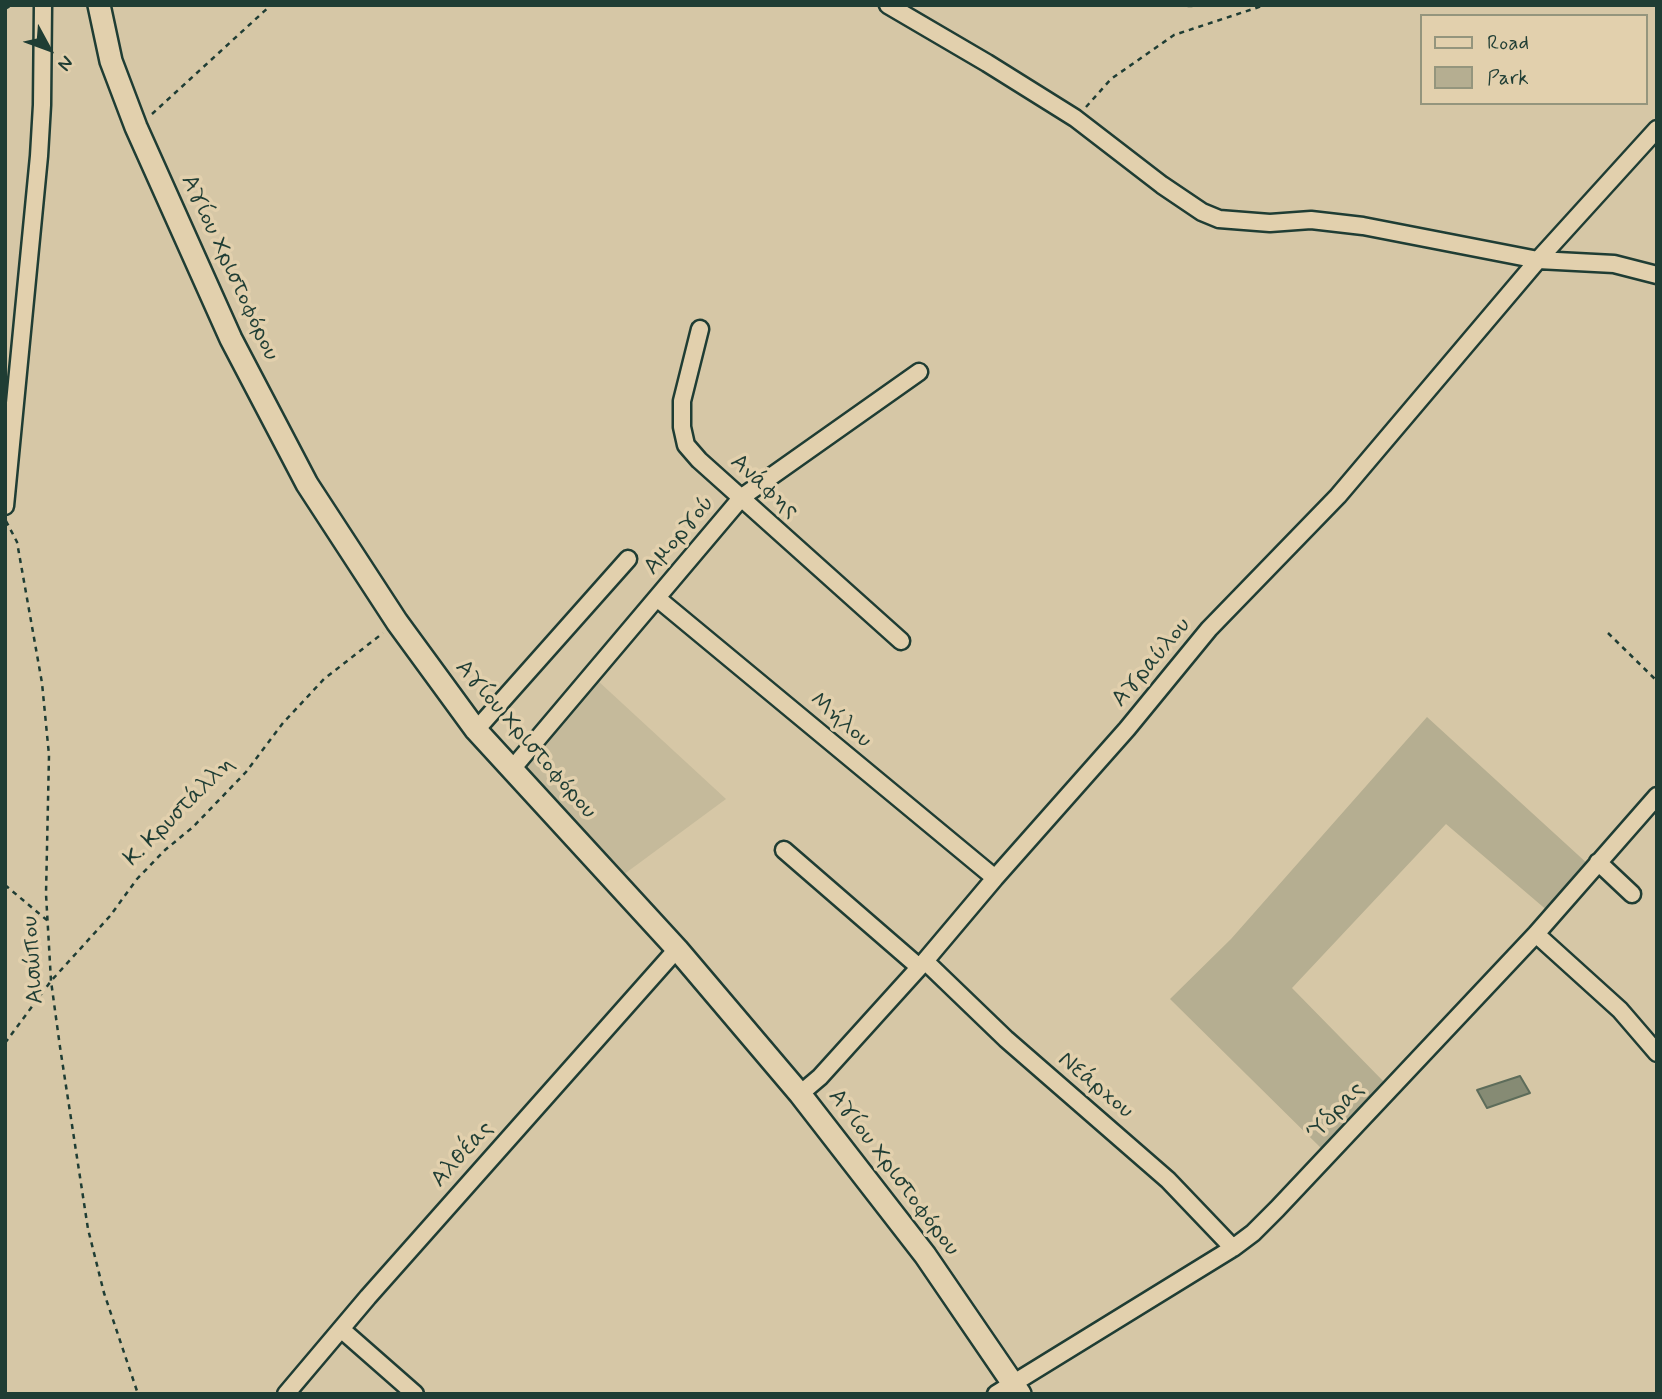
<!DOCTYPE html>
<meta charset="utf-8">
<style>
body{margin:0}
#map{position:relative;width:1662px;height:1399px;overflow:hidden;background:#d6c7a6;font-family:Mynerve,sans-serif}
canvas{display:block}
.frame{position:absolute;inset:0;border:7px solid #1f3d34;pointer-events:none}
.legend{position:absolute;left:1420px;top:14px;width:228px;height:91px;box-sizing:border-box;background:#e2d0ad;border:2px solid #94957d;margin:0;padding:9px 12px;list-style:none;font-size:21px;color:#1f3d34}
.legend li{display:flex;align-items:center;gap:14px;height:35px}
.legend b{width:35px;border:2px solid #94957d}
.north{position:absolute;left:14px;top:14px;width:70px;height:70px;-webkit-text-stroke:5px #e2d0ad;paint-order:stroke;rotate:131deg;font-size:19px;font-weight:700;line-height:28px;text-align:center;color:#1f3d34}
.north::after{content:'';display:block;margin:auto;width:24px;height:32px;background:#1f3d34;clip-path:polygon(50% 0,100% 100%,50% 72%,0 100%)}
</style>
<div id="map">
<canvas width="1662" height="1399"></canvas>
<div class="frame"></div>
<ul class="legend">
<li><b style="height:9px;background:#e2d0ad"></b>Road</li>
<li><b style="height:19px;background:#b5ae91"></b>Park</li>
</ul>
<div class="north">N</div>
</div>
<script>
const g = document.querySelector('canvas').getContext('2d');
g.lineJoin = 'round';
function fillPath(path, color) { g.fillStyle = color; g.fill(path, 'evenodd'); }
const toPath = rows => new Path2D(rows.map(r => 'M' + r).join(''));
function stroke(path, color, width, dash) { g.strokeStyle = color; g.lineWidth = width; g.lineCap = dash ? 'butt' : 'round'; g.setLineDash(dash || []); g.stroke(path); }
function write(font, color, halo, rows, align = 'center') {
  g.font = font + ' Mynerve,sans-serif'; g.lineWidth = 7; g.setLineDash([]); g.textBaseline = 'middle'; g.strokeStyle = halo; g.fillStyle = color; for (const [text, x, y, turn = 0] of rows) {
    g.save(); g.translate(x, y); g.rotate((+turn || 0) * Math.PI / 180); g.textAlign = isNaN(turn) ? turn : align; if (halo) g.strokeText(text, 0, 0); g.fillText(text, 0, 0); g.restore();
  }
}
fillPath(toPath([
 [597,680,726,799,623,875,524,763]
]), '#c5ba9b');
fillPath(toPath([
 [1427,717,1589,865,1549,912,1446,824,1292,988,1387,1085,1324,1151,1170,999,1231,939]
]), '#b5ae91');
const water = toPath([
 [1520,1076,1530,1093,1487,1108,1477,1090,1520,1076]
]);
fillPath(water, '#868b74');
stroke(water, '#5d6c5a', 2);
stroke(toPath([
 [1188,5,1192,5]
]), '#5d6c5a', 4.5);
const minor = toPath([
 [888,5,987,63,1075,118,1162,185,1202,212,1219,219,1270,223,1311,220,1363,226,1538,260,1657,129],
 [700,329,682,401,682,427,686,445,699,460,901,641],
 [5,506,39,156,42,105,43,5],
 [657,598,995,878],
 [476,730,628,559],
 [512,769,742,497,919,372],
 [784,850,919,967],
 [1598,862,1632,894],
 [1536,934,1620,1010,1657,1053],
 [925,961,1006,1039,1168,1180,1233,1248],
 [800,1094,820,1077,925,961,995,878,1127,729,1209,629,1338,496,1538,260,1614,264,1657,275],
 [341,1329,415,1394],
 [286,1394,368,1297,677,949],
 [996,1394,1233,1248,1253,1233,1277,1209,1536,934,1657,796]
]);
const major = toPath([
 [99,5,111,61,136,127,231,339,307,484,397,622,476,730,677,949,800,1094,925,1255,1020,1394]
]);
stroke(minor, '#1f3d34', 21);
stroke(major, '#1f3d34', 26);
stroke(toPath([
 [5,9,12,5],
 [1086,107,1111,79,1174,35,1265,5],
 [152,114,271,5],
 [6,521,17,542,42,683,49,755,46,894,51,981,60,1047,88,1229,104,1293,138,1394],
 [1608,633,1657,681],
 [5,885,48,921],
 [5,1043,51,981,110,916,137,879,165,850,193,827,246,772,283,723,324,679,383,633]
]), '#1f3d34', 2.5, [5, 5]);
stroke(minor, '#e2d0ad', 16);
stroke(major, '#e2d0ad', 21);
write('24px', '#1f3d34', '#e2d0ad', [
 ["Αγίου Χριστοφόρου",229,268,65],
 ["Ανάφης",764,487,42],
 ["Αμοργού",680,536,-50],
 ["Αγραύλου",1152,663,-50],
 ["Μήλου",840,721,40],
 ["Αγίου Χριστοφόρου",525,740,49],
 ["Κ. Κρυστάλλη",180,812,-45],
 ["Αισώπου",34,960,-94],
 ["Νεάρχου",1095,1086,40],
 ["Ύδρας",1337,1112,-47],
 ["Αλθέας",463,1155,-48],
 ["Αγίου Χριστοφόρου",893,1173,53]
]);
</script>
